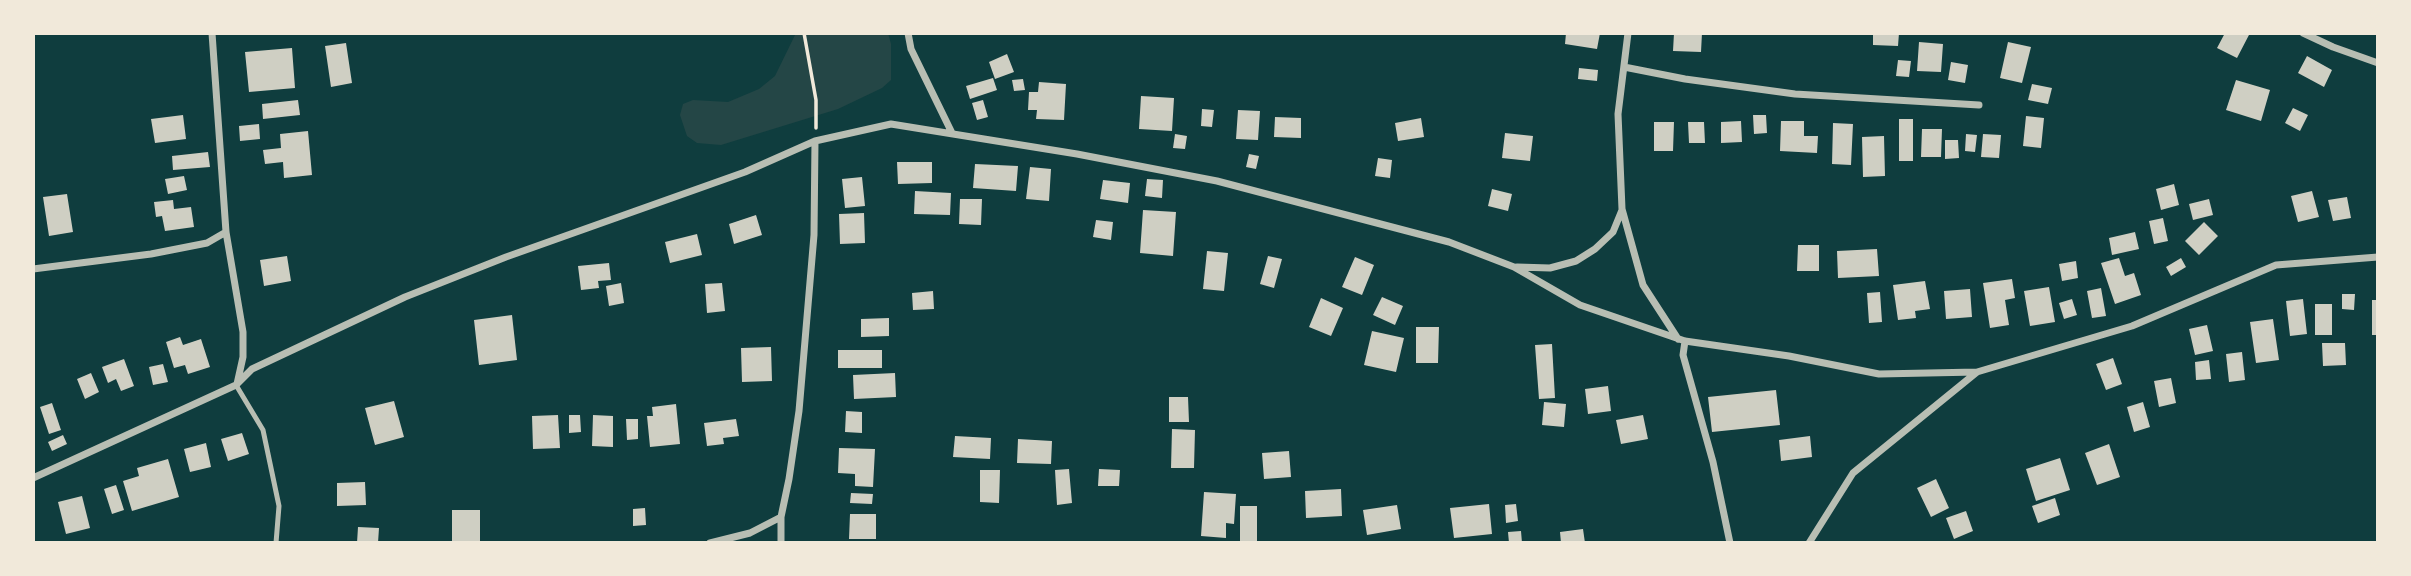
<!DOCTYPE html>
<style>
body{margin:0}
#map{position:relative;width:2411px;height:576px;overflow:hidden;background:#0f3d3e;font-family:"Open Sans",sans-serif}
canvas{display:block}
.frame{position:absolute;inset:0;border:35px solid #f1e9da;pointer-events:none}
</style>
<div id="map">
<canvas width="2411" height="576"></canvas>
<div class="frame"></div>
</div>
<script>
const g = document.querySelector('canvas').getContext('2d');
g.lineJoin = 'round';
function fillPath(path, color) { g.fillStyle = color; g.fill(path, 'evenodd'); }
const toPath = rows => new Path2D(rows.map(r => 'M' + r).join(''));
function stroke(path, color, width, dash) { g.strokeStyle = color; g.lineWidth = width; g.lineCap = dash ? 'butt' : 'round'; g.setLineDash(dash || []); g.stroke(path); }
fillPath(toPath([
 [796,33,888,33,891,44,891,80,882,88,838,109,721,145,697,143,687,136,680,115,683,104,693,100,728,102,759,89,775,76]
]), '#244646');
fillPath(toPath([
 [1566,33,1600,33,1597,49,1565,44],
 [1674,33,1702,33,1701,52,1673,51],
 [1873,33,1899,33,1898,46,1873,45],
 [2225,33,2250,33,2237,58,2217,48],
 [1919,42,1943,44,1941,72,1917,71],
 [2008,42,2031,47,2022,83,2000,78],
 [346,43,352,83,331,87,325,46],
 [292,48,295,88,249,92,245,52],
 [1007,54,1014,72,995,79,989,62],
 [2307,56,2332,70,2324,87,2298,73],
 [1898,60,1911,61,1909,77,1896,76],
 [1951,62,1968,65,1965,83,1948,80],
 [1579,68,1598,70,1597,81,1578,79],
 [993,78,997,90,970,99,966,86],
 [1023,79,1025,90,1014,91,1012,80],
 [2236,80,2270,90,2261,121,2226,110],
 [1039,82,1066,84,1064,120,1036,119,1037,110,1028,110,1029,92,1038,92],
 [2032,84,2052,88,2048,104,2028,100],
 [1141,96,1174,98,1172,131,1139,129],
 [298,100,300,115,263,119,262,104],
 [983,100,988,117,977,120,972,103],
 [2293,108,2308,115,2300,131,2285,123],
 [1202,109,1214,110,1212,127,1201,126],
 [1238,110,1260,111,1258,140,1236,139],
 [183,115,186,139,155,143,151,119],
 [1753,115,1766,115,1767,133,1754,134],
 [2026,116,2044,118,2041,148,2023,146],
 [1275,117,1301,118,1301,138,1274,137],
 [1421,118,1424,137,1398,141,1395,123],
 [1899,119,1913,119,1913,161,1899,161],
 [1741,121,1742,142,1721,143,1721,122],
 [1781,121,1804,121,1804,136,1818,136,1817,153,1780,151],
 [1654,122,1674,122,1673,151,1654,151],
 [1688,122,1704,122,1705,143,1689,143],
 [1833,123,1853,124,1851,165,1832,164],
 [259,124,260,139,240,141,239,126],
 [1922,129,1942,129,1941,157,1921,157],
 [308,131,312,175,284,178,283,162,265,164,263,150,281,148,280,134],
 [1505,133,1533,136,1530,161,1502,158],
 [1175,134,1187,136,1185,149,1173,148],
 [1966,134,1977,135,1975,152,1965,151],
 [1983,134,2001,135,1999,158,1981,157],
 [1884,136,1885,176,1863,177,1862,137],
 [1945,140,1958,140,1959,158,1945,159],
 [208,152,210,167,173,170,172,156],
 [1249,154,1259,156,1256,169,1246,167],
 [1378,158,1392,160,1390,178,1375,176],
 [897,162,932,162,932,183,898,184],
 [975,164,1018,166,1016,191,973,188],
 [1030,167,1051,169,1049,201,1026,199],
 [184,176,187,190,168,194,165,179],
 [862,177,865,206,845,208,842,179],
 [1147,179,1163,180,1162,198,1145,196],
 [1103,180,1130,183,1128,203,1100,199],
 [2174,184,2179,205,2161,210,2156,189],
 [1492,189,1512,194,1508,211,1488,206],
 [915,191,951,193,950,215,914,214],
 [2312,191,2319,217,2298,222,2291,196],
 [67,194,73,232,49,236,43,197],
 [2347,197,2351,218,2333,221,2328,200],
 [960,199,982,199,981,225,959,224],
 [2209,199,2213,215,2193,220,2189,204],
 [173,200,174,209,191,207,194,227,165,231,162,216,156,217,154,202],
 [1143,210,1176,212,1173,256,1140,253],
 [864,213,865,243,840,244,839,214],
 [756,215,762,235,734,244,729,224],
 [2163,218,2168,241,2154,244,2149,221],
 [1096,220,1113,222,1111,240,1093,237],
 [2204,222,2218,236,2199,255,2185,241],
 [2135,232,2139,249,2112,255,2109,238],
 [697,234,702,255,670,263,665,242],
 [1798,245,1819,245,1819,271,1797,271],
 [1877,249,1879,276,1838,278,1837,251],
 [1207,251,1228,253,1224,291,1203,289],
 [287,256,291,281,264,286,260,260],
 [1268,256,1282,259,1274,288,1260,284],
 [1355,257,1374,265,1362,295,1342,287],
 [2119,258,2125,276,2134,273,2141,295,2115,304,2101,263],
 [2181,258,2186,267,2171,276,2166,267],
 [2076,261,2078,278,2062,281,2059,264],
 [609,263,611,280,598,281,599,288,581,290,578,266],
 [2012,279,2015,298,2005,300,2009,325,1990,328,1983,283],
 [1925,281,1930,309,1915,311,1916,318,1898,320,1893,285],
 [621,283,624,303,609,306,606,286],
 [722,283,725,311,707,313,705,284],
 [2049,287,2055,322,2030,326,2024,291],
 [2101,288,2106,316,2092,318,2087,291],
 [1970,289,1972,317,1946,319,1944,291],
 [933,291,934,309,913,310,912,293],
 [1880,292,1882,322,1869,323,1867,293],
 [2342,294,2355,294,2354,310,2342,309],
 [1382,297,1403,306,1395,325,1373,315],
 [1321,298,1343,308,1331,336,1309,327],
 [2072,299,2077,315,2064,319,2059,303],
 [2303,299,2307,334,2290,336,2286,301],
 [2372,300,2378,300,2378,335,2372,335],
 [2315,304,2332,304,2332,335,2315,335],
 [512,315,517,360,479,365,474,320],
 [889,318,889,336,861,337,861,319],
 [2273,319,2279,360,2256,363,2250,322],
 [2207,325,2213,351,2195,355,2189,329],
 [1416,327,1439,327,1438,363,1416,363],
 [1372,331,1404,338,1396,372,1364,365],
 [180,337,183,345,201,339,210,367,188,374,185,365,174,368,166,342],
 [2322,343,2345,343,2346,365,2323,366],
 [1552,344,1555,398,1539,399,1535,345],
 [771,347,772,381,742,382,741,348],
 [838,350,882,350,882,368,838,368],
 [2242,352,2245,380,2229,382,2226,354],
 [2113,358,2122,384,2106,390,2096,364],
 [124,359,134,386,121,391,116,379,108,383,102,367],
 [2209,360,2211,379,2196,380,2195,362],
 [163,364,168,382,153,385,149,367],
 [91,373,99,392,85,399,77,379],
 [895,373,896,397,854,399,853,375],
 [2171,378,2176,403,2159,407,2154,381],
 [1608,386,1611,411,1588,414,1585,389],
 [1776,390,1780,425,1712,432,1708,397],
 [1169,397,1188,397,1189,422,1169,422],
 [394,401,404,437,375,445,365,408],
 [1544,402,1566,404,1564,427,1542,425],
 [2143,402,2150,427,2134,432,2127,407],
 [52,403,61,430,49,434,40,407],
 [676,404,680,444,650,447,647,416,653,416,652,407],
 [846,411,862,412,862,433,845,432],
 [558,415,560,448,533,449,532,416],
 [569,415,580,415,581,432,569,433],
 [593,415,613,416,613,447,592,446],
 [1643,415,1648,439,1621,444,1616,420],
 [626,419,638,419,638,439,627,440],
 [736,419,739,436,723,438,724,444,707,446,704,423],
 [1172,429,1195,430,1194,468,1171,468],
 [242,433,249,454,228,461,221,439],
 [63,435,67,444,52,451,48,442],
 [955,436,991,438,990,459,953,457],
 [1810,436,1812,457,1781,461,1779,440],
 [1018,439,1052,441,1051,464,1017,463],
 [206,443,211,467,190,472,184,449],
 [2109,444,2120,477,2097,485,2085,453],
 [839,448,875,449,873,487,855,486,855,474,838,473],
 [1289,451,1291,477,1264,479,1262,453],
 [2060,458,2070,490,2036,501,2026,469],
 [168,459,179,497,132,511,123,481,139,476,137,468],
 [1069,469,1072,503,1057,505,1055,470],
 [1099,469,1120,470,1119,486,1098,486],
 [980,470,1000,470,999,503,980,502],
 [1936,479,1949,508,1931,517,1917,488],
 [365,482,366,505,337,506,337,483],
 [116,485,124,510,112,514,104,489],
 [1341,489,1342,516,1306,518,1305,491],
 [1204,492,1236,494,1234,524,1226,523,1226,538,1201,536],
 [851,493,873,494,872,504,850,503],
 [82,496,90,528,66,534,58,502],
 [2055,498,2060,515,2038,523,2032,506],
 [1489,504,1492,534,1454,538,1450,508],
 [1516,504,1518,521,1506,523,1505,505],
 [1397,505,1401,529,1367,535,1363,510],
 [1240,506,1257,506,1257,543,1240,543],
 [645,508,646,525,633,526,633,509],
 [452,510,480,510,480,542,452,543],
 [1966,511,1973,531,1954,539,1946,518],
 [850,514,876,514,876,539,849,539],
 [358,527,379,528,378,543,357,543],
 [1583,529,1585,543,1561,543,1560,532],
 [1521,531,1522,543,1509,543,1508,532]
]), '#cfcfc3');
stroke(toPath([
 [804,33,816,100,816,128]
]), '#f1e9da', 3.5);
stroke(toPath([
 [236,385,263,430,279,506,276,543]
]), '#b8beb3', 5);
stroke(toPath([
 [212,33,226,232,243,332,243,357,237,384],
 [908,33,911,49,952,133],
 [1628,33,1618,114,1622,209,1643,285,1678,339],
 [2303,33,2333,47,2378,63],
 [1624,67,1685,79,1795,94,1979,105],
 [1517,267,1550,268,1576,261,1595,249,1613,232,1622,210],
 [33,269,151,254,207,243,226,232],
 [1685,341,1683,355,1713,462,1730,543],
 [33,478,236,385,252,369,405,297,506,257,745,172,815,141,891,124,1077,154,1217,181,1449,242,1514,267,1580,305,1685,341,1789,356,1879,374,1977,372],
 [710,543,750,533,781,517,789,479,799,411,814,235,815,141],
 [781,543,781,517],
 [1809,543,1853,473,1977,372,2132,326,2276,265,2378,257]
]), '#b8beb3', 7);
</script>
